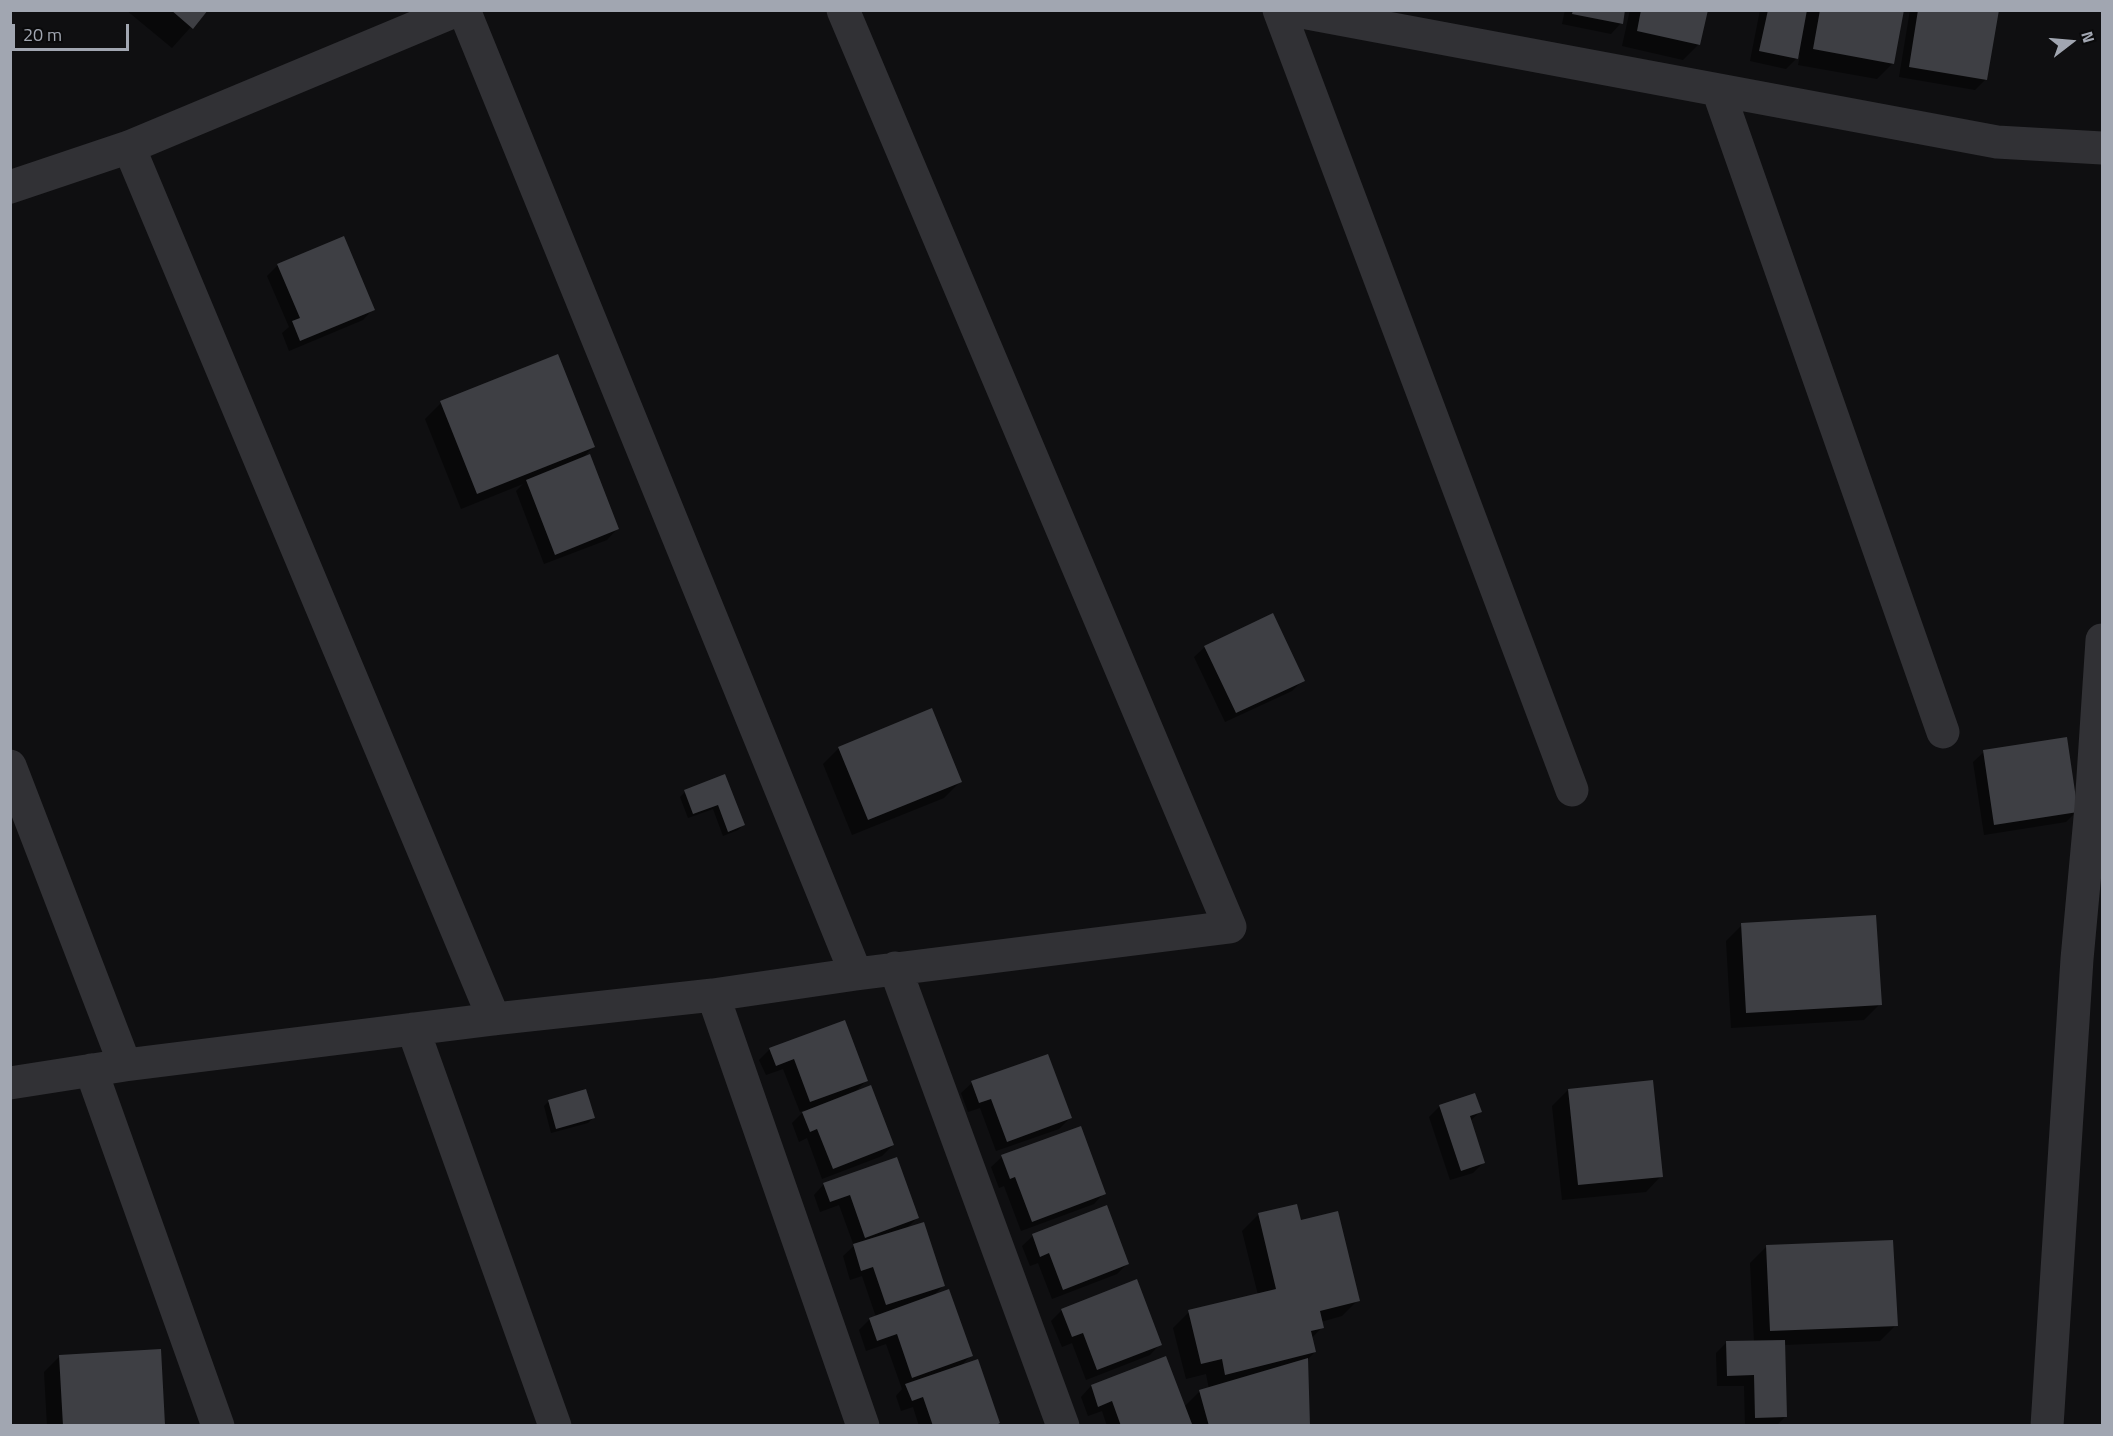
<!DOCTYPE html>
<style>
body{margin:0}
#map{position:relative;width:2113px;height:1436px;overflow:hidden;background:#0f0f11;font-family:"Titillium Web",sans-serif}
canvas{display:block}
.frame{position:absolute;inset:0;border:12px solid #a1a6b1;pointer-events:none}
.north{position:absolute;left:2041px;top:12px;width:60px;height:60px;-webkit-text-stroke:4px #0a0a0b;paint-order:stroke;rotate:74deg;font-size:16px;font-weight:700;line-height:24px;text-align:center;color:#a1a6b1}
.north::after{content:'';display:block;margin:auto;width:21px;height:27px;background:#a1a6b1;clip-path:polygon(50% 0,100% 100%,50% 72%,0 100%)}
.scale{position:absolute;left:12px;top:24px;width:117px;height:27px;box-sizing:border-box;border:3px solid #a1a6b1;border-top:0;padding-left:8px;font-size:18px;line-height:21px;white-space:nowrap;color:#a1a6b1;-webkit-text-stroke:4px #0a0a0b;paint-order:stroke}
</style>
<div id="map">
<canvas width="2113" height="1436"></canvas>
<div class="frame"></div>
<div class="north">N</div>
<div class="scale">20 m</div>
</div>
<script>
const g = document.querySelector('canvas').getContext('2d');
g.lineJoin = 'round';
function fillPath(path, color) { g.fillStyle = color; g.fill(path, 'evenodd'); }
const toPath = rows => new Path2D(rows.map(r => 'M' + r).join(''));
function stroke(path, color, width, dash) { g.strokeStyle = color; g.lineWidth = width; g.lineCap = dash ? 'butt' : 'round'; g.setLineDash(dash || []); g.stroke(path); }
fillPath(toPath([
 [126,10,206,10,172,48],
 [1565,10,1624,10,1621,23,1611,34,1562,24],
 [1630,10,1706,10,1699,44,1683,60,1622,46],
 [1760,10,1902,10,1893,63,1877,79,1798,65,1800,55,1786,69,1750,61],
 [1910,10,1997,10,1986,79,1975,90,1899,77],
 [278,265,373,309,363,320,289,351,282,333,289,327,267,276],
 [441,403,593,447,581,460,617,529,607,540,544,564,516,491,523,484,461,509,425,419],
 [1205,647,1303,680,1292,691,1225,722,1194,657],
 [839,748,960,782,944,798,852,835,823,764],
 [1984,752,2077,811,2066,822,1984,835,1973,762],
 [724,776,743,825,738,830,723,836,713,809,688,818,680,797,685,792],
 [1742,925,1880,1004,1864,1020,1731,1028,1726,941],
 [770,1049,866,1081,854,1093,893,1145,882,1156,822,1179,807,1138,799,1142,792,1123,805,1110,800,1112,783,1069,766,1075,759,1060],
 [972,1083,1070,1118,1059,1129,996,1151,980,1108,968,1112,961,1093],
 [1568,1090,1661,1176,1646,1192,1562,1200,1552,1106],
 [549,1101,593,1118,588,1123,551,1133,544,1106],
 [1440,1106,1480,1112,1470,1121,1484,1162,1473,1173,1450,1180,1429,1117],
 [1002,1157,1104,1193,1094,1204,1021,1231,1004,1186,999,1188,991,1167],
 [824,1184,917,1218,906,1229,943,1286,932,1297,971,1355,960,1367,999,1423,996,1426,919,1426,913,1407,901,1411,896,1396,902,1389,886,1344,866,1351,859,1330,870,1319,876,1317,862,1276,850,1280,843,1256,854,1246,839,1205,820,1212,814,1195],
 [1296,1206,1300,1222,1358,1300,1342,1316,1321,1322,1322,1327,1311,1339,1315,1352,1307,1360,1308,1426,1107,1426,1102,1411,1088,1416,1081,1397,1091,1386,1184,1407,1200,1391,1209,1389,1206,1374,1186,1379,1173,1328,1189,1312,1258,1295,1242,1231,1258,1215],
 [1033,1236,1127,1264,1117,1274,1052,1299,1038,1263,1030,1266,1022,1246],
 [1766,1247,1896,1325,1880,1341,1784,1345,1785,1417,1776,1426,1745,1426,1744,1386,1717,1386,1716,1353,1727,1342,1754,1342,1750,1263],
 [1062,1310,1160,1344,1150,1355,1086,1380,1072,1343,1062,1347,1051,1321],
 [60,1356,164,1425,47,1426,44,1372]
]), '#0007');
fillPath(toPath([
 [171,10,208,10,193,29],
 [1573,10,1625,10,1623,24,1572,14],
 [1641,10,1708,10,1700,45,1637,31],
 [1768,10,1807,10,1798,59,1759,51],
 [1820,10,1904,10,1894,64,1813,49],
 [1918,10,1999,10,1987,80,1909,67],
 [344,236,375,310,300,341,292,321,300,318,277,264],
 [558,354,595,447,477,494,440,401],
 [590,454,619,529,555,555,526,480],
 [1273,613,1305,681,1236,713,1204,646],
 [932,708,962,782,868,820,838,747],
 [2067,737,2078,812,1994,825,1983,750],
 [725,774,745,825,728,832,718,805,693,814,684,790],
 [1876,915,1882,1005,1746,1013,1741,923],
 [845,1020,868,1081,810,1102,794,1059,776,1066,769,1048],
 [1048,1054,1072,1118,1007,1142,991,1099,979,1103,971,1081],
 [1653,1080,1663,1177,1578,1185,1568,1089],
 [871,1085,894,1145,833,1169,817,1129,810,1132,802,1112],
 [586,1089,595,1118,556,1129,548,1100],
 [1475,1093,1482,1112,1470,1116,1485,1163,1461,1171,1439,1105],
 [1081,1126,1106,1194,1032,1222,1015,1177,1010,1179,1001,1155],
 [897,1157,919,1218,865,1238,850,1195,830,1202,823,1183],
 [1297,1204,1301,1220,1338,1211,1360,1301,1320,1311,1324,1328,1311,1331,1316,1352,1225,1375,1222,1359,1201,1364,1188,1310,1276,1289,1258,1213],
 [1107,1205,1129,1264,1063,1290,1049,1253,1040,1257,1032,1234],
 [924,1222,945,1286,886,1305,873,1267,861,1271,853,1244],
 [1893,1240,1898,1326,1770,1331,1766,1245],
 [1137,1279,1162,1345,1097,1370,1083,1333,1072,1337,1061,1309],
 [949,1289,973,1356,912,1378,897,1334,877,1341,869,1318],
 [1785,1340,1787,1417,1755,1418,1754,1375,1727,1376,1726,1341],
 [161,1349,165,1425,63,1426,59,1355],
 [1166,1356,1192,1424,1121,1426,1112,1401,1098,1407,1091,1385],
 [1308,1358,1310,1426,1209,1426,1199,1390],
 [978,1359,1000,1423,994,1426,933,1426,923,1397,912,1401,905,1384]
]), '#3e3f44');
stroke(toPath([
 [464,10,856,974],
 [1279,10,1572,790],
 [1291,10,1997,142,2102,148],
 [1718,90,1943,732],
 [129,147,494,1019],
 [10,187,129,147,457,10],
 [10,766,125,1065],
 [895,968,1063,1426],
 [713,995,863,1426],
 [413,1029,555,1426],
 [91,1070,218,1426],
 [10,1083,125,1065,494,1019,713,995,856,974,1230,927,843,10],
 [2047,1426,2077,959,2091,807,2102,640]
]), '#313135', 33);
</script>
